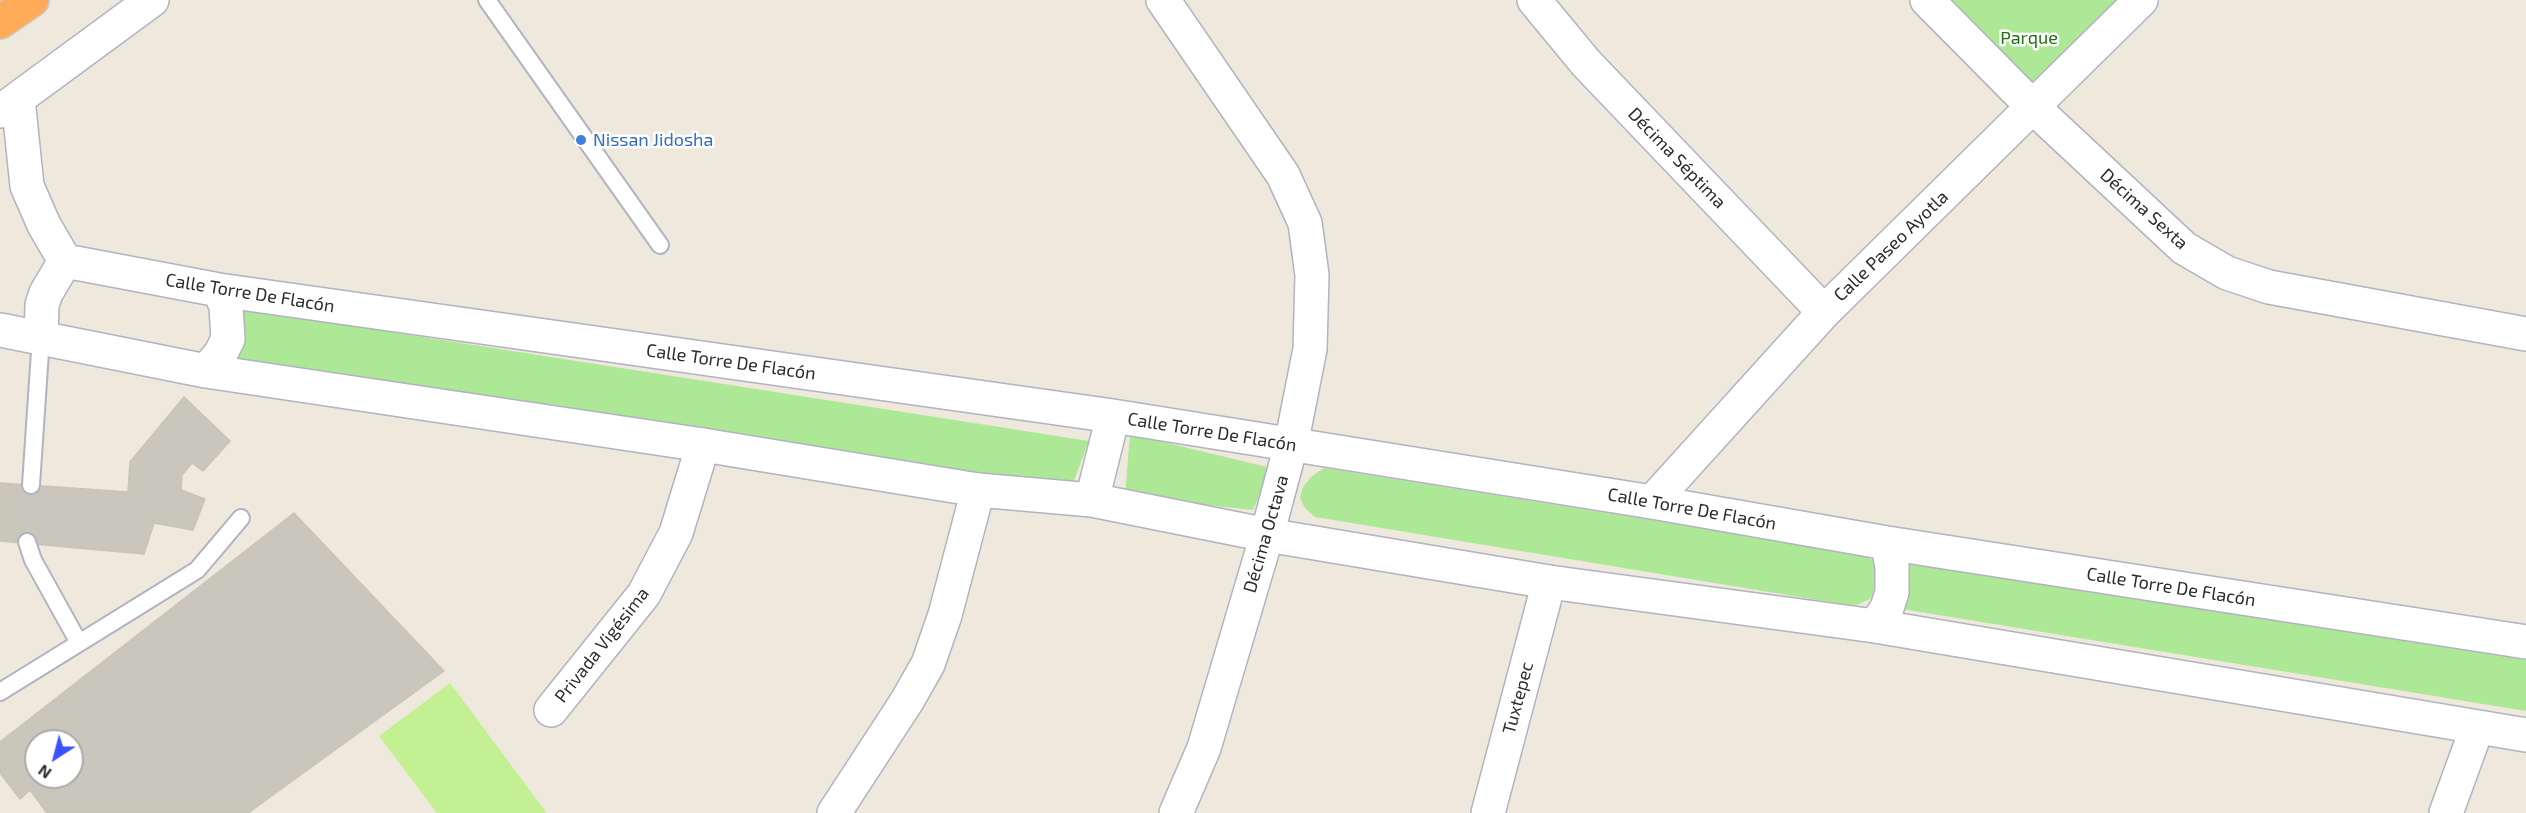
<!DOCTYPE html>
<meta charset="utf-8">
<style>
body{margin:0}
#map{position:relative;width:2526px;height:813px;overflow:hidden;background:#eee8dd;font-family:"Exo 2",sans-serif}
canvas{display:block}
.north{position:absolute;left:24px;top:729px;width:60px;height:60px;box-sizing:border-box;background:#fff;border:2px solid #ababab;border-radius:50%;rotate:216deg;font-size:16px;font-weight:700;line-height:24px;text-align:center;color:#2c2c2c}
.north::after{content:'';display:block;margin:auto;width:21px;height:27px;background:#3a52ff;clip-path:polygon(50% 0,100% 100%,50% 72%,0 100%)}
</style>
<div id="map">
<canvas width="2526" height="813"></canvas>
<div class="north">N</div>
</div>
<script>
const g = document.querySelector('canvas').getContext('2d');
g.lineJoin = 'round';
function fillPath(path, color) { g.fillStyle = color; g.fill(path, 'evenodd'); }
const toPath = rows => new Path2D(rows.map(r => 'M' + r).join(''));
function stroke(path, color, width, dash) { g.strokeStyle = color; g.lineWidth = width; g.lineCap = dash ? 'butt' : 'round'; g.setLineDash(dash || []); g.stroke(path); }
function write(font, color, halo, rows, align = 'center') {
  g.font = font + ' "Exo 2",sans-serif'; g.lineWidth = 5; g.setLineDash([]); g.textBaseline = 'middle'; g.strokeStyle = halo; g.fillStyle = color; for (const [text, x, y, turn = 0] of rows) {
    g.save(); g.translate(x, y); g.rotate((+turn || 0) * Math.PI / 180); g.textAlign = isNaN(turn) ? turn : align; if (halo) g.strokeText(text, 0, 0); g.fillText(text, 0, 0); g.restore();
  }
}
fillPath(toPath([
 [1938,0,2119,0,2030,91],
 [243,309,1089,441,1070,491,235,360],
 [1130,434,1271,468,1253,510,1125,496],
 [1324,468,1858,553,1871,559,1877,566,1877,590,1870,599,1854,606,1315,517,1305,508,1300,498,1303,487,1311,477],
 [1906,563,2526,660,2526,711,1902,609]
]), '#ade896');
fillPath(toPath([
 [450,683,546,812,545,813,437,813,379,736]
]), '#c2f092');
const building = toPath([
 [184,397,230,441,203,471,192,463,182,475,181,490,205,499,193,530,154,523,144,554,0,541,0,483,128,492,130,462,184,397],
 [294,513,444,671,248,813,47,813,30,790,20,799,0,773,0,742,294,513],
 [36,741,72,741,72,777,36,777,36,741]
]);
fillPath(building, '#c9c6bc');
stroke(building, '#cac4b7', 1.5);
const lane = toPath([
 [487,0,660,245],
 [31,485,41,337],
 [27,542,33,560,79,643],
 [0,692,197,570,241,518]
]);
const street = toPath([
 [1163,0,1283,175,1305,223,1312,275,1310,349,1291,445,1267,535,1204,748,1176,813],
 [1534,0,1586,63,1824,312],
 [1927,0,2033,107,2184,248,2227,273,2269,287,2526,334],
 [1652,502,1824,312,2141,0],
 [551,710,644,594,676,533,703,445],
 [834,813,907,701,928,664,945,615,978,490],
 [1488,813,1549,582],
 [2446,813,2477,728]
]);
const secondary = toPath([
 [18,99,27,186,44,225,65,261,219,290,1113,416,1652,502,1887,543,2526,642],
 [1,111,152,0],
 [0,330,206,371,703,445,978,490,1092,500,1267,535,1549,582,1875,626,2526,735],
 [41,337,42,305,46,293,65,261],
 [206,371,221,353,228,339,226,306,219,290],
 [1092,500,1113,416],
 [1875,626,1887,608,1892,592,1892,566,1887,543]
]);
const highway = toPath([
 [0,22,32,0]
]);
stroke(lane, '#b1b3c0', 20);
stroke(street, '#b1b3c0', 36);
stroke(secondary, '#b1b3c0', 36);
stroke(highway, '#c8c8c8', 36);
stroke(lane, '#fff', 16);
stroke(street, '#fff', 33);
stroke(secondary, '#fff', 33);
stroke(highway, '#ffab58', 33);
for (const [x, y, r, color] of [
 [581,140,6,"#3f7fe0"]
]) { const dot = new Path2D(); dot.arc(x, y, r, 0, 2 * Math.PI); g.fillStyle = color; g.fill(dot); stroke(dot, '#fff', 2); }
write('18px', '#236f16', '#fff', [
 ["Parque",2029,38]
]);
write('18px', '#366cbe', '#fff', [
 ["Nissan Jidosha",593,140]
], 'left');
write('18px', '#2c2c2c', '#fff', [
 ["Décima Séptima",1677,158,46],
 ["Décima Sexta",2144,209,42],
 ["Calle Paseo Ayotla",1891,246,-44],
 ["Calle Torre De Flacón",250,293,9],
 ["Calle Torre De Flacón",731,362,8],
 ["Calle Torre De Flacón",1212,432,9],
 ["Calle Torre De Flacón",1692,509,10],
 ["Décima Octava",1266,534,-74],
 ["Calle Torre De Flacón",2171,587,9],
 ["Privada Vigésima",602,645,-52],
 ["Tuxtepec",1518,698,-75]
]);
</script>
